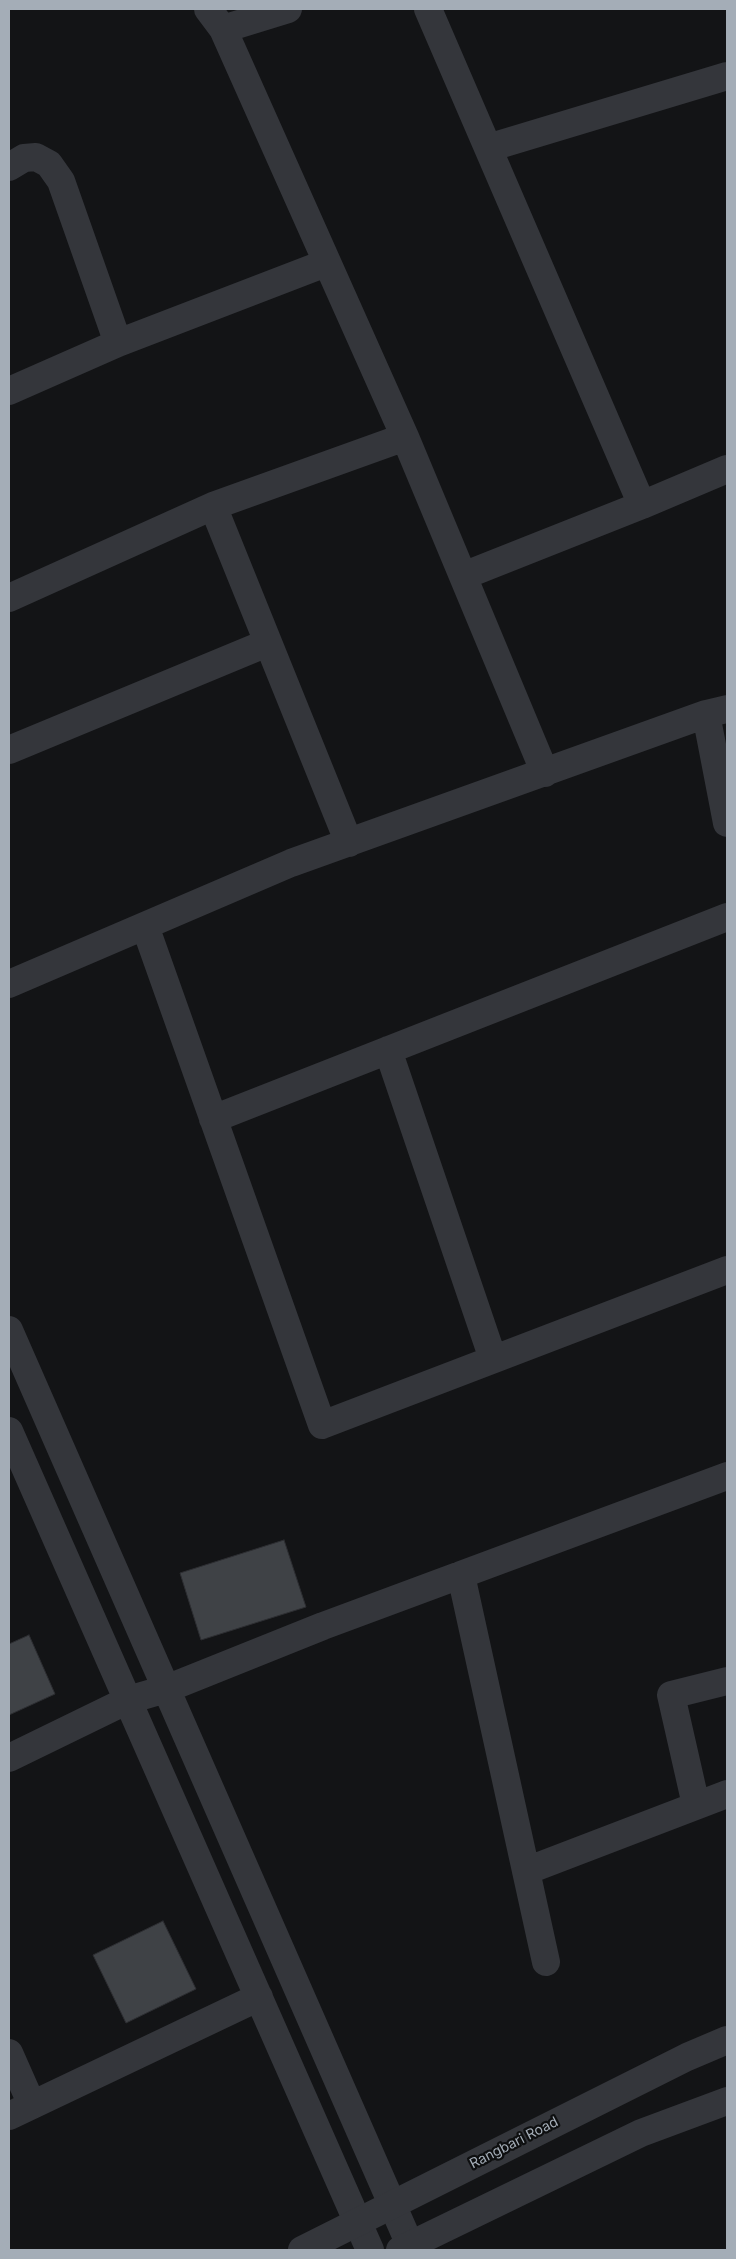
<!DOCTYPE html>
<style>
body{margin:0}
#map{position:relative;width:736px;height:2259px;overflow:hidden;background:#131416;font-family:Inter,sans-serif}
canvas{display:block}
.frame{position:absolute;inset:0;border:10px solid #a4adb7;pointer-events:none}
</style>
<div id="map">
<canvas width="736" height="2259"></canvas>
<div class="frame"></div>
</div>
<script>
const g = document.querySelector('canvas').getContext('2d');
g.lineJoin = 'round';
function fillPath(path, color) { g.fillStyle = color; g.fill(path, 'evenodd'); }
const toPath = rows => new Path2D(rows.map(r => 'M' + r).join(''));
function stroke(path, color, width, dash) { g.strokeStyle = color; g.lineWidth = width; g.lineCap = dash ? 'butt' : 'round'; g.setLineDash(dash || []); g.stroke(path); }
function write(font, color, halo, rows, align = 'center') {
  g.font = font + ' Inter,sans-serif'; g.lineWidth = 4.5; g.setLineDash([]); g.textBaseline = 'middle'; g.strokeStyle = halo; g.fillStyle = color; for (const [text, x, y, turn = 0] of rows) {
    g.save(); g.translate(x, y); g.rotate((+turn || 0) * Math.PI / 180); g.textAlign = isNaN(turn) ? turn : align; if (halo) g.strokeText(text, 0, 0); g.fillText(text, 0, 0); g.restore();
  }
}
const building = toPath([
 [284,1540,306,1607,201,1640,180,1573,284,1540],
 [29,1635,55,1694,9,1715,9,1644,29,1635],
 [163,1921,196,1989,126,2023,93,1955,163,1921]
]);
fillPath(building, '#3f4246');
stroke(building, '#2d2e32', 1);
stroke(toPath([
 [208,9,223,29,405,437,545,773],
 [428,9,642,505],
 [223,29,288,9],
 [488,148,727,76],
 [9,167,24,158,36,157,49,164,61,181,118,343],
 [9,391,118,343,326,263],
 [213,506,349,843],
 [463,576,642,505,727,469],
 [9,598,213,506,405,437],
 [706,714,727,823],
 [9,750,267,643],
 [145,926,322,1425,727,1270],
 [9,984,291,863,706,714,727,709],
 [388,1050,493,1359],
 [213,1119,727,917],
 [9,1330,410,2245],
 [9,1431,370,2250],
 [461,1575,546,1962],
 [9,1758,128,1700,166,1689,323,1626,727,1476],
 [696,1805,671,1695,727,1681],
 [526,1871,727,1794],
 [9,2053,32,2105],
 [9,2116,259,1997]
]), '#34363b', 28);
stroke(toPath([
 [302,2250,687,2057,727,2040],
 [400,2250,641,2133,727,2101]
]), '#34363b', 28);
write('14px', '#a4adb7', '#0e0f10', [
 ["Rangbari Road",514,2143,-27]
]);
</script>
